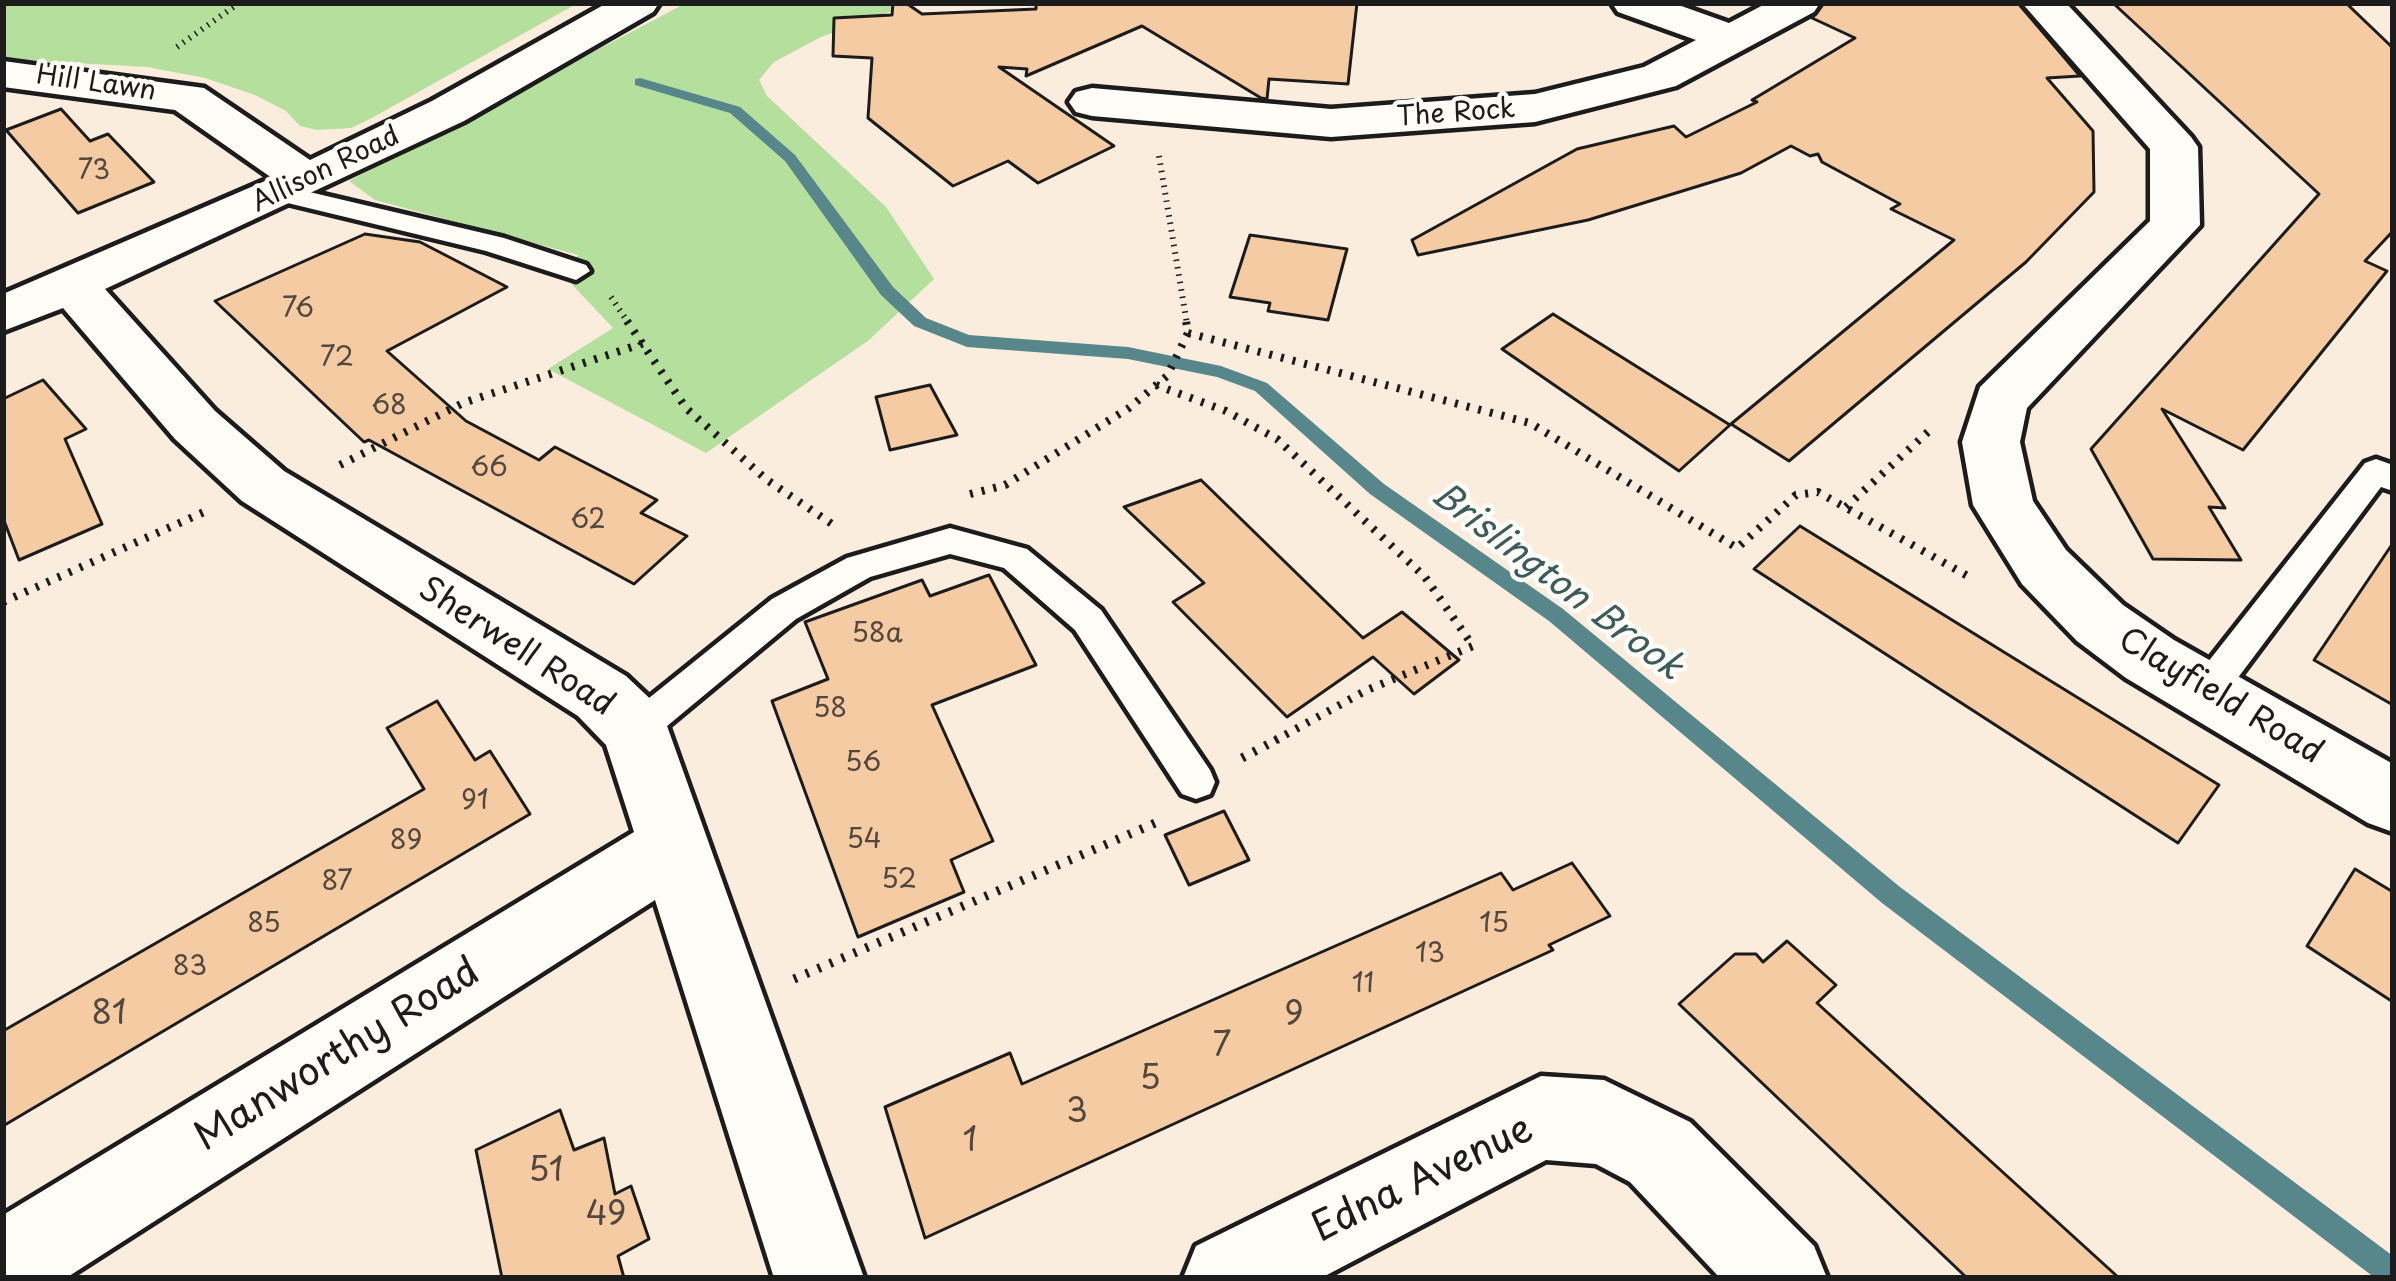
<!DOCTYPE html>
<style>
body{margin:0}
#map{position:relative;width:2396px;height:1281px;overflow:hidden;background:#fbedde;font-family:"Playpen Sans",sans-serif}
canvas{display:block}
.frame{position:absolute;inset:0;border:6px solid #1c1c1c;pointer-events:none}
</style>
<div id="map">
<canvas width="2396" height="1281"></canvas>
<div class="frame"></div>
</div>
<script>
const g = document.querySelector('canvas').getContext('2d');
g.lineJoin = 'round';
function fillPath(path, color) { g.fillStyle = color; g.fill(path, 'evenodd'); }
const toPath = rows => new Path2D(rows.map(r => 'M' + r).join(''));
function stroke(path, color, width, dash) { g.strokeStyle = color; g.lineWidth = width; g.lineCap = dash ? 'butt' : 'round'; g.setLineDash(dash || []); g.stroke(path); }
function write(font, color, halo, rows, align = 'center') {
  g.font = font + ' "Playpen Sans",sans-serif'; g.lineWidth = 9; g.setLineDash([]); g.textBaseline = 'middle'; g.strokeStyle = halo; g.fillStyle = color; for (const [text, x, y, turn = 0] of rows) {
    g.save(); g.translate(x, y); g.rotate((+turn || 0) * Math.PI / 180); g.textAlign = isNaN(turn) ? turn : align; if (halo) g.strokeText(text, 0, 0); g.fillText(text, 0, 0); g.restore();
  }
}
fillPath(toPath([
 [3,3,578,3,370,119,351,128,317,130,300,126,286,111,255,95,205,78,147,67,3,59],
 [686,3,913,3,821,37,774,62,759,80,767,96,886,207,934,279,869,340,706,453,548,369,613,328,563,275,578,255,375,200,349,181]
]), '#b4df9c');
fillPath(toPath([
 [640,78,740,107,795,155,893,287,926,318,969,335,1128,347,1221,366,1267,383,1384,484,1563,609,1900,887,2393,1256,2393,1278,2375,1278,1882,903,1549,621,1370,494,1255,391,1217,377,1128,359,967,347,914,326,881,295,785,161,730,113,635,85,635,79,640,78]
]), '#57878a');
const building = toPath([
 [893,3,906,3,922,14,1036,9,1036,3,1357,3,1348,84,1269,79,1267,99,1261,98,1142,26,1026,76,1027,69,999,67,1114,146,1038,183,1008,161,953,186,868,118,872,58,833,56,834,18,892,15,893,3],
 [1824,3,2018,3,2080,76,2047,78,2093,131,2094,192,2026,262,1789,461,1731,424,1954,240,1891,209,1900,204,1822,162,1818,154,1810,156,1791,146,1741,173,1588,220,1418,255,1412,240,1577,149,1674,126,1686,137,1757,102,1752,100,1855,38,1812,18,1824,3],
 [2113,3,2346,3,2393,48,2393,231,2365,261,2387,271,2243,450,2162,409,2225,508,2209,507,2241,560,2153,559,2091,449,2319,194,2113,3],
 [61,109,90,141,108,134,154,182,78,213,6,130,61,109],
 [365,234,420,242,507,287,387,351,466,421,539,460,555,447,657,500,641,513,687,536,634,584,369,440,364,442,215,301,365,234],
 [1250,235,1347,249,1328,320,1268,311,1270,303,1230,297,1250,235],
 [1553,314,1730,425,1679,471,1502,349,1553,314],
 [43,380,86,429,65,439,102,524,19,560,3,518,3,399,43,380],
 [930,385,957,435,890,450,876,397,930,385],
 [1201,480,1363,638,1402,612,1459,660,1414,694,1373,657,1287,717,1173,602,1204,583,1124,507,1201,480],
 [1800,526,2219,785,2178,843,1754,569,1800,526],
 [2393,543,2393,705,2314,660,2393,543],
 [989,575,1036,665,932,705,993,841,951,860,964,892,858,937,772,701,828,679,805,622,922,580,930,596,989,575],
 [437,701,475,760,490,751,530,814,3,1126,3,1031,424,789,387,728,437,701],
 [1224,811,1249,860,1189,885,1165,835,1224,811],
 [1572,863,1610,916,1549,945,1553,950,925,1238,885,1107,1010,1053,1022,1084,1501,873,1513,890,1572,863],
 [2355,869,2393,892,2393,1002,2307,946,2355,869],
 [1787,941,1836,985,1817,1003,2119,1278,1967,1278,1679,1004,1735,954,1756,954,1763,962,1787,941],
 [560,1110,574,1150,604,1138,615,1194,631,1186,649,1239,618,1256,624,1278,502,1278,476,1150,560,1110]
]);
fillPath(building, '#f5cba4');
stroke(building, '#1c1c1c', 3);
const lane = toPath([
 [280,185,504,238,586,265,590,271,576,280,486,251,271,199,267,193,280,185],
 [2376,459,2393,465,2393,491,2381,487,2219,703,2206,707,2193,703,2187,692,2193,681,2365,463,2376,459],
 [950,528,1027,549,1101,610,1210,770,1215,782,1210,794,1196,799,1182,794,1075,630,1004,568,950,554,870,577,796,619,649,741,636,746,623,741,617,730,623,719,772,599,847,558,950,528]
]);
const street = toPath([
 [607,3,659,3,653,12,464,121,105,289,215,411,284,471,626,676,661,709,864,1278,774,1278,655,900,66,1278,3,1278,3,1215,634,832,606,745,578,716,242,501,175,439,63,308,3,331,3,294,272,178,175,110,3,87,3,61,204,88,310,160,432,101,607,3],
 [1612,3,1673,3,1729,23,1767,3,1820,3,1814,12,1676,86,1535,122,1331,137,1092,116,1076,112,1069,102,1076,92,1092,88,1331,109,1535,94,1644,67,1696,40,1618,12,1612,3],
 [2022,3,2066,3,2191,137,2198,147,2200,225,2027,408,2020,442,2033,501,2066,550,2123,605,2174,640,2393,764,2393,832,2368,823,2126,678,2077,641,2022,584,1973,505,1962,442,1980,387,2150,221,2150,149,2022,3],
 [1541,1076,1604,1080,1690,1122,1814,1246,1827,1278,1720,1278,1630,1182,1596,1164,1546,1160,1321,1278,1183,1278,1196,1246,1541,1076]
]);
stroke(lane, '#1c1c1c', 9);
stroke(street, '#1c1c1c', 9);
stroke(toPath([
 [177,47,239,3],
 [1159,156,1187,324],
 [611,297,629,324]
]), '#1c1c1c', 6, [1.5, 6]);
stroke(toPath([
 [627,321,686,408,767,480,832,524],
 [1188,333,1530,423,1737,548,1796,495,1818,492,1973,579],
 [1156,385,1226,411,1277,439,1425,577,1473,646,1367,690,1272,742],
 [340,465,463,403,644,343],
 [970,494,1005,485,1129,408,1167,376,1188,333,1186,321],
 [1846,507,1929,431],
 [3,602,204,512]
]), '#1c1c1c', 8, [3, 9]);
stroke(toPath([
 [1242,758,1278,739],
 [794,979,1160,821]
]), '#1c1c1c', 9, [3, 10]);
fillPath(lane, '#fdfcf7');
fillPath(street, '#fdfcf7');
write('27px', '#1c1c1c', '#fdfcf7', [
 ["Hill Lawn",96,84,8],
 ["The Rock",1456,114,-4],
 ["Allison Road",326,170,-26]
]);
write('27px', '#52483e', null, [
 ["73",94,172],
 ["76",298,310],
 ["72",337,359],
 ["68",389,407],
 ["66",489,469],
 ["62",588,521],
 ["58a",877,635],
 ["58",830,710],
 ["56",863,764],
 ["91",475,802],
 ["54",864,841],
 ["89",406,842],
 ["52",899,881],
 ["87",337,883],
 ["85",264,925],
 ["15",1494,925],
 ["13",1430,955],
 ["83",190,968],
 ["11",1363,985]
]);
write('33px', '#1c1c1c', '#fdfcf7', [
 ["Sherwell Road",516,648,33],
 ["Clayfield Road",2220,697,31]
]);
write('33px', '#52483e', null, [
 ["81",109,1015],
 ["9",1294,1016],
 ["7",1222,1047],
 ["5",1150,1080],
 ["3",1077,1113],
 ["1",970,1142],
 ["51",546,1172],
 ["49",606,1216]
]);
write('italic 36px', '#3e5b5c', '#fdfcf7', [
 ["Brislington Brook",1556,582,37]
]);
write('39px', '#1c1c1c', '#fdfcf7', [
 ["Manworthy Road",338,1056,-32],
 ["Edna Avenue",1423,1180,-26]
]);
</script>
